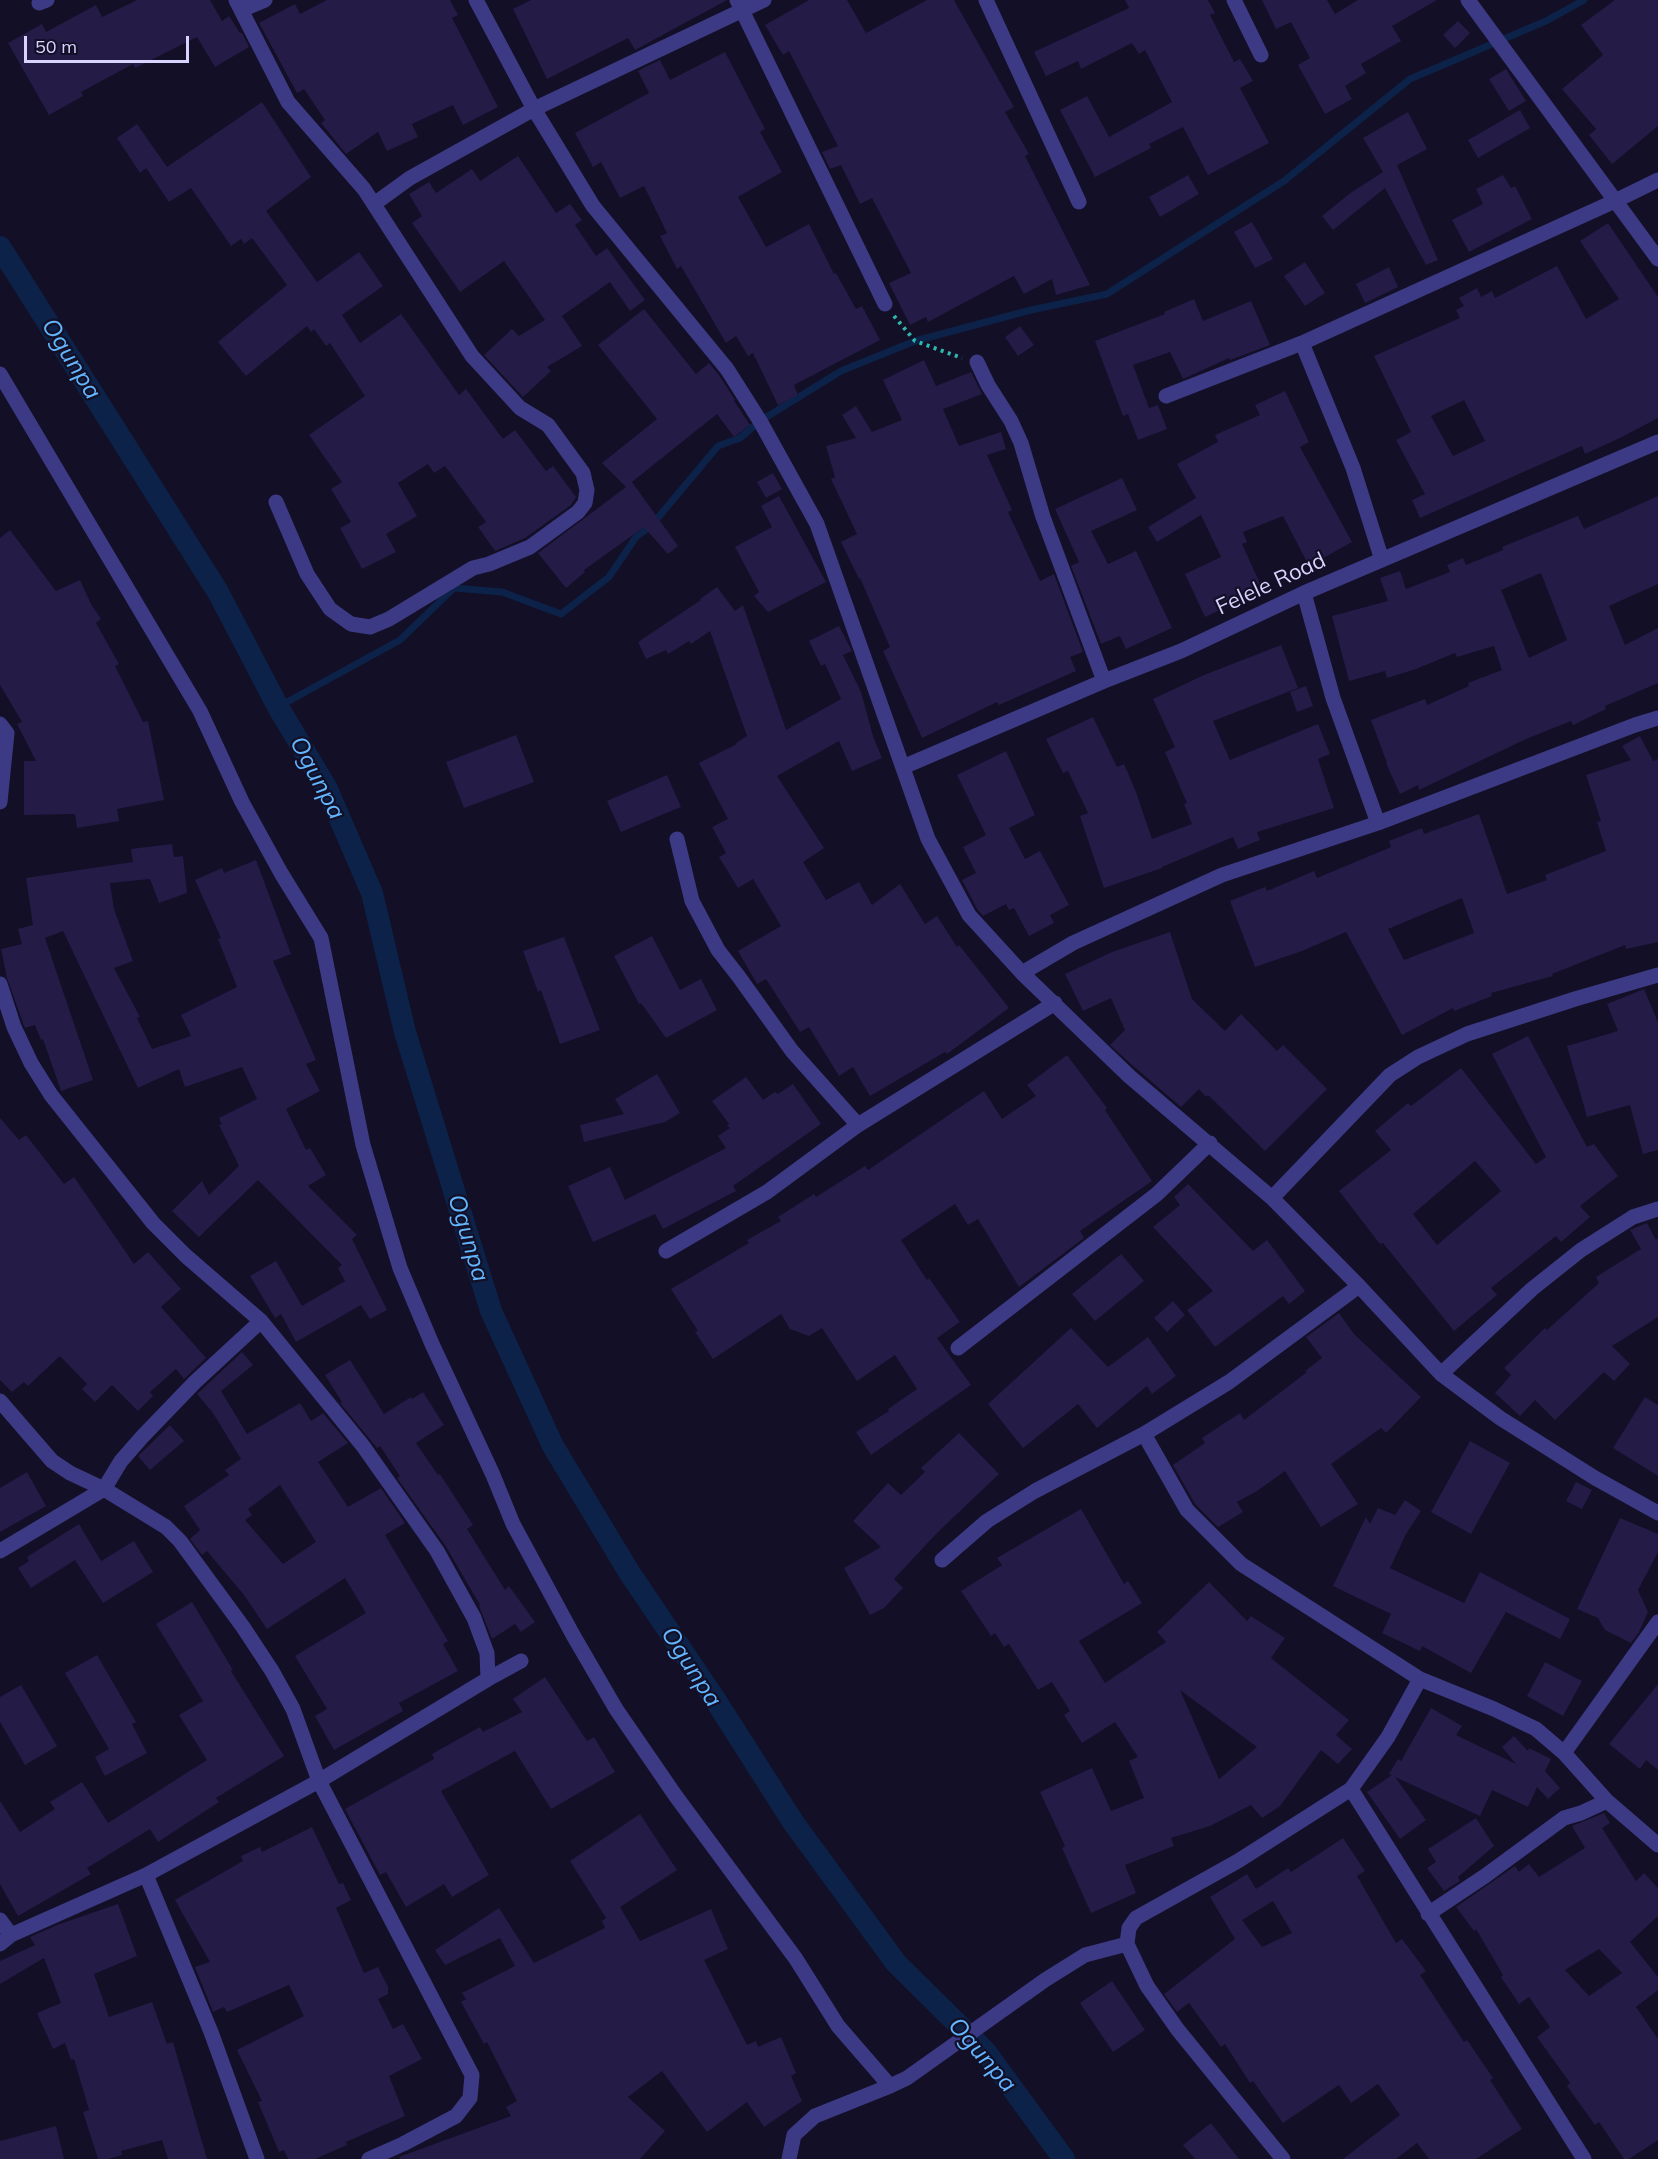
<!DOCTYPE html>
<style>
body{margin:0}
#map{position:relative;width:1658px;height:2159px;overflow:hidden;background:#130f26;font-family:Mulish,sans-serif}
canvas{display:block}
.scale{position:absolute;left:24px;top:36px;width:165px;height:27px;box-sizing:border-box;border:3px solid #d9d4ff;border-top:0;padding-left:8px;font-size:18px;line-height:21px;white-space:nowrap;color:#d9d4ff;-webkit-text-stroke:4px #130f26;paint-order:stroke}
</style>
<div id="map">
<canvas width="1658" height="2159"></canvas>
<div class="scale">50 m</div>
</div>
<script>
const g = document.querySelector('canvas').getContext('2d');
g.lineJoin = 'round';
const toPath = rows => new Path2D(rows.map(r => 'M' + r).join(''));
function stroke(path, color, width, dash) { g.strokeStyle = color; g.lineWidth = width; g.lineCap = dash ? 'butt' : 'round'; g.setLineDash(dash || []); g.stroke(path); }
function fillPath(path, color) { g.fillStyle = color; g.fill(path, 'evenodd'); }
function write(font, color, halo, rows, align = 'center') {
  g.font = font + ' Mulish,sans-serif'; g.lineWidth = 4.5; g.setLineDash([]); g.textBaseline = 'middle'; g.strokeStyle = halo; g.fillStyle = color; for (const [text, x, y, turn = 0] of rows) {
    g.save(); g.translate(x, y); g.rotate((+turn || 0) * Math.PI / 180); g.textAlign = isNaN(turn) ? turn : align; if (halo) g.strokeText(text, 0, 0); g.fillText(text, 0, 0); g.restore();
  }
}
stroke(toPath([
 [278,707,400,640,454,588,502,592,561,614,609,577,636,537,651,526,718,446,740,438,760,421,841,371,915,341,1031,310,1107,294,1284,181,1410,79,1546,21,1584,0]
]), '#0c2248', 7);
stroke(toPath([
 [0,247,218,592,278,707,327,789,372,893,405,1032,491,1311,553,1446,629,1572,716,1701,793,1822,896,1963,985,2051,1064,2159]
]), '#0c2248', 22);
fillPath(toPath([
 [137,0,210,0,222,21,229,16,240,33,242,33,249,47,215,67,197,37,135,68,133,64,81,92,83,96,49,115,8,43,42,24,46,32,96,5,102,17],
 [327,0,450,0,458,15,452,18,498,107,463,125,453,105,412,124,418,137,387,151,378,132,346,154,321,123,325,120,304,89,297,93,259,23,295,4,300,14],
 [531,0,727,0,635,50,628,38,547,79,513,9],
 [809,0,847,0,866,33,927,0,954,0,1014,107,1005,112,1029,154,1025,156,1090,285,1056,295,1052,279,1024,294,1014,276,928,322,926,317,910,325,889,283,911,273,872,198,860,204,841,165,830,169,822,152,838,146,789,51,783,55,765,25],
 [1125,0,1208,0,1215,13,1210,15,1234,62,1240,59,1253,81,1240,88,1269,143,1208,175,1183,127,1149,144,1151,148,1095,177,1060,110,1087,96,1109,137,1172,102,1145,50,1139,54,1132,43,1081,69,1078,61,1046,76,1034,52,1129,8],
 [1262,0,1327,0,1335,14,1358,0,1437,0,1392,26,1401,41,1361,64,1366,73,1345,86,1352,99,1325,114,1298,65,1310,58,1291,22,1276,29],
 [1615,0,1658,0,1658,126,1612,164,1589,135,1596,129,1562,89,1603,55,1581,25],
 [1458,21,1470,33,1455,48,1443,35],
 [725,52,765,129,760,132,782,172,738,197,766,247,809,224,834,274,836,273,856,309,862,306,880,340,794,385,798,395,778,405,753,353,748,356,736,336,726,343,681,266,677,269,660,236,667,233,644,186,620,198,601,162,593,167,575,133,649,93,638,71,645,67,660,60,670,80],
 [1506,69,1526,101,1509,111,1489,79],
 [262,102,311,177,266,211,317,282,359,252,383,286,342,315,360,343,401,314,459,395,466,389,503,439,515,430,546,471,553,466,576,497,571,505,525,538,495,551,478,527,486,522,445,466,434,473,428,464,398,483,417,516,386,534,396,552,362,569,340,528,351,522,331,489,342,482,309,435,365,396,330,343,326,346,314,329,311,332,307,326,246,376,218,342,287,285,252,238,244,244,241,239,231,246,191,188,169,202,146,168,140,173,117,138,137,124,167,167],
 [1520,110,1530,128,1478,158,1468,140],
 [1408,112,1427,149,1397,165,1438,260,1426,265,1385,188,1333,230,1322,216,1349,194,1383,172,1363,138],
 [518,156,556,213,570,204,582,220,575,225,596,256,607,248,645,300,630,311,610,282,562,316,582,346,547,367,551,371,523,397,484,355,512,329,519,336,545,320,504,261,460,292,412,223,422,216,409,194,429,182,436,193,472,169,480,181],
 [1188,175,1199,194,1160,217,1149,197],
 [1503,175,1511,188,1515,186,1532,219,1469,252,1452,220,1483,204,1476,189],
 [1252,222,1273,259,1255,268,1234,232],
 [1608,223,1658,297,1658,418,1622,437,1585,454,1582,446,1420,518,1412,500,1425,494,1396,440,1411,432,1374,356,1460,318,1456,310,1464,306,1459,298,1477,288,1481,297,1492,291,1495,298,1557,266,1586,319,1619,299,1580,241],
 [1464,400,1485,441,1453,456,1431,416],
 [1305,262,1325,293,1305,306,1284,276],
 [1389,267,1398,287,1365,303,1356,284],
 [1194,299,1203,321,1251,301,1270,345,1230,360,1229,358,1183,379,1170,352,1133,365,1149,408,1158,405,1167,429,1138,440,1128,414,1123,416,1095,341,1165,314,1164,312],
 [644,309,696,374,709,363,719,375,735,400,734,401,750,425,734,437,717,414,632,482,678,546,668,554,644,527,584,570,585,572,566,588,538,553,626,487,602,463,657,419,598,345],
 [1020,326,1034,345,1018,356,1005,337],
 [924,360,936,386,971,372,982,394,943,409,959,446,1001,432,1006,449,987,455,1012,510,1008,512,1040,581,1054,574,1083,652,1070,657,1076,671,999,705,997,702,922,738,883,651,890,647,860,578,859,579,841,542,857,534,831,479,835,477,826,446,856,438,842,415,856,406,872,432,902,420,883,380],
 [1285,391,1309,442,1300,447,1352,542,1309,566,1283,516,1243,532,1247,542,1242,544,1263,590,1205,617,1185,574,1221,557,1201,515,1157,542,1148,527,1196,498,1177,464,1218,442,1215,435,1260,415,1255,405],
 [773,473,782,489,766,498,757,482],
 [1122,478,1137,510,1091,531,1108,564,1136,551,1172,628,1126,649,1120,636,1101,644,1071,566,1079,562,1055,509],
 [779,496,826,582,768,612,754,596,759,592,735,547,772,527,761,506],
 [1658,496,1658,584,1609,606,1625,645,1658,628,1658,683,1605,706,1606,709,1573,725,1571,721,1526,739,1419,790,1418,785,1400,794,1386,763,1387,763,1371,720,1425,699,1427,705,1469,686,1468,683,1502,670,1494,646,1457,657,1455,653,1416,669,1387,678,1385,671,1349,681,1332,616,1388,601,1380,578,1400,571,1406,589,1450,572,1447,565,1463,558,1466,565,1503,550,1502,547,1578,516,1584,529],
 [1541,573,1567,640,1529,658,1501,590],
 [10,530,56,591,80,580,91,604,101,619,96,623,119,664,115,666,143,722,148,721,164,800,117,809,119,821,77,828,75,814,24,815,24,761,36,761,17,724,22,722,0,685,0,538],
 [717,587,735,611,743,605,786,730,841,699,825,664,821,666,809,641,839,626,852,651,843,655,861,692,873,736,882,758,852,771,839,741,777,776,824,848,803,862,826,900,859,882,872,905,900,884,925,924,937,916,957,947,959,945,1009,1008,947,1054,945,1052,870,1096,853,1067,839,1076,809,1027,800,1032,766,979,757,984,738,951,781,926,753,879,738,888,719,857,726,853,712,827,728,819,699,763,737,744,736,743,747,736,710,631,691,644,689,641,668,654,666,650,646,659,638,642,701,600,700,599],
 [1281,645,1298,688,1213,721,1230,760,1318,724,1330,754,1318,759,1334,808,1257,832,1260,840,1238,849,1233,837,1162,867,1162,868,1104,888,1080,816,1088,813,1068,771,1063,773,1046,739,1093,717,1117,767,1124,764,1136,792,1152,839,1192,824,1184,804,1187,803,1165,752,1175,747,1153,699,1204,675],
 [1306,686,1313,706,1297,712,1290,692],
 [516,735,534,782,464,808,446,762],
 [1640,736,1653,761,1658,759,1658,942,1626,949,1625,945,1552,974,1553,976,1491,993,1492,996,1454,1011,1453,1008,1402,1035,1346,932,1302,951,1255,967,1230,901,1265,887,1267,891,1314,871,1317,878,1391,847,1389,841,1422,828,1424,834,1479,814,1507,894,1547,880,1545,875,1606,851,1597,822,1601,821,1586,775,1631,760,1622,746],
 [1462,898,1474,933,1404,960,1388,929],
 [1006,751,1035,815,1009,828,1025,859,1040,851,1069,905,1050,915,1054,923,1029,936,1014,908,1009,910,1006,904,983,916,977,909,962,880,976,873,963,847,986,835,957,775],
 [667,775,681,807,621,832,607,801],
 [172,844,174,857,183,856,187,893,159,903,150,879,110,883,114,909,133,961,114,968,140,1017,137,1018,152,1049,191,1036,181,1015,237,987,218,939,221,938,195,880,222,868,224,873,256,860,291,954,273,961,316,1060,306,1064,320,1091,286,1109,306,1150,310,1148,326,1175,308,1186,357,1235,352,1239,387,1310,370,1319,361,1305,296,1342,281,1314,275,1318,250,1276,276,1261,302,1306,345,1281,338,1268,342,1265,258,1180,199,1237,172,1211,202,1181,209,1195,239,1166,219,1125,222,1124,219,1118,257,1099,242,1067,185,1087,179,1069,138,1088,63,931,45,938,93,1080,61,1091,43,1039,41,1040,35,1025,25,1028,23,1023,7,978,1,949,22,944,18,929,33,925,26,878,133,862,131,849],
 [1170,932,1192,999,1225,1031,1241,1014,1277,1051,1283,1045,1327,1089,1265,1151,1208,1095,1206,1097,1199,1089,1181,1107,1131,1064,1110,1045,1125,1030,1111,998,1083,1011,1065,974,1112,952],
 [652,936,680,990,701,979,717,1010,666,1038,641,1003,639,1004,614,956],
 [564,937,600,1030,560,1044,541,990,538,992,523,951],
 [1644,989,1658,1022,1658,1150,1643,1154,1630,1105,1587,1117,1567,1046,1618,1031,1607,1004],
 [1528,1036,1587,1147,1594,1144,1618,1176,1580,1206,1590,1217,1561,1242,1556,1236,1491,1288,1497,1295,1454,1331,1383,1243,1380,1244,1339,1191,1391,1150,1375,1131,1408,1103,1411,1106,1461,1068,1536,1164,1546,1157,1492,1054],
 [1475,1161,1501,1191,1437,1245,1413,1214],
 [1067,1055,1107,1108,1105,1110,1152,1181,1080,1231,1084,1238,1019,1287,978,1219,968,1225,955,1204,901,1240,927,1280,929,1278,960,1322,937,1338,971,1385,871,1455,856,1432,889,1411,888,1409,917,1389,895,1355,857,1381,822,1328,809,1336,790,1329,781,1314,713,1359,695,1332,698,1331,671,1289,749,1243,747,1240,781,1221,778,1217,814,1194,816,1197,865,1166,868,1170,984,1091,1002,1119,1036,1096,1027,1085],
 [657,1074,680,1113,665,1122,584,1142,580,1125,624,1114,615,1099],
 [746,1077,763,1100,775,1092,778,1094,793,1084,821,1124,733,1186,736,1191,663,1229,655,1214,593,1242,568,1186,610,1167,625,1200,726,1148,718,1136,730,1128,727,1125,729,1124,712,1101],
 [0,1118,19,1140,26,1135,64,1184,74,1177,134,1264,148,1252,181,1289,161,1307,206,1358,184,1379,176,1369,150,1392,153,1396,138,1411,112,1385,95,1402,82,1389,87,1384,60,1356,28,1386,24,1382,12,1392,0,1380],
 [1188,1184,1253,1251,1267,1240,1305,1291,1289,1304,1283,1296,1215,1347,1187,1310,1213,1291,1153,1227,1180,1205,1174,1197],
 [1647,1223,1656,1240,1658,1238,1658,1317,1612,1346,1630,1364,1614,1381,1604,1372,1555,1420,1535,1400,1520,1416,1495,1393,1511,1375,1504,1368,1545,1328,1547,1330,1599,1283,1596,1277,1641,1249,1630,1230],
 [1121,1254,1144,1281,1095,1321,1072,1294],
 [1173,1301,1185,1315,1167,1332,1154,1318],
 [1339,1313,1354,1334,1421,1397,1386,1433,1381,1428,1331,1464,1358,1504,1321,1527,1285,1471,1257,1491,1237,1502,1243,1512,1218,1527,1195,1504,1173,1465,1205,1443,1202,1438,1240,1413,1244,1420,1307,1372,1305,1371,1322,1358,1306,1337],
 [1071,1328,1108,1367,1148,1337,1176,1376,1152,1394,1147,1386,1097,1428,1078,1404,1023,1448,988,1404],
 [242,1352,253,1365,221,1391,247,1434,300,1403,311,1421,323,1413,348,1443,318,1462,348,1507,381,1488,405,1523,385,1535,448,1641,443,1644,458,1671,399,1703,403,1711,334,1750,315,1716,327,1709,295,1656,366,1613,345,1578,267,1629,244,1595,207,1551,202,1555,190,1539,200,1530,184,1506,229,1475,225,1470,241,1459,213,1413,197,1394],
 [280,1485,316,1542,283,1564,245,1520,252,1515,248,1509],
 [350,1360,384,1414,411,1397,412,1399,423,1392,444,1425,416,1443,438,1475,440,1474,473,1525,467,1529,505,1590,509,1586,535,1622,521,1632,515,1624,492,1639,479,1606,480,1605,445,1545,397,1478,400,1476,380,1446,377,1448,340,1403,342,1402,325,1375],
 [1645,1397,1658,1405,1658,1476,1613,1448],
 [170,1425,184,1441,150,1470,138,1456],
 [959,1433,999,1474,937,1533,894,1579,903,1588,884,1608,870,1615,844,1568,881,1547,853,1521,888,1483,901,1495,925,1472,921,1468],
 [1470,1441,1510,1463,1471,1534,1431,1512],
 [27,1472,46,1506,0,1532,0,1488],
 [1576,1482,1592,1490,1582,1509,1566,1501],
 [1405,1500,1421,1511,1406,1534,1390,1568,1464,1603,1480,1572,1570,1619,1560,1639,1506,1612,1471,1673,1422,1646,1420,1651,1382,1633,1391,1614,1333,1586,1366,1517,1370,1524,1378,1508,1395,1515],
 [1081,1509,1124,1584,1128,1581,1142,1603,1079,1641,1105,1683,1166,1642,1157,1632,1209,1582,1247,1621,1251,1616,1285,1638,1271,1658,1349,1720,1336,1735,1352,1749,1338,1764,1321,1750,1280,1806,1262,1818,1251,1805,1210,1826,1171,1838,1174,1846,1125,1865,1136,1893,1091,1913,1062,1848,1065,1846,1040,1792,1092,1768,1111,1811,1144,1798,1129,1761,1138,1757,1115,1722,1082,1743,1064,1715,1070,1711,1052,1682,1038,1690,1009,1644,1004,1647,995,1633,991,1636,961,1591,1002,1565,997,1558],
 [1180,1690,1257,1747,1219,1779],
 [1620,1518,1658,1534,1658,1552,1638,1590,1648,1612,1639,1632,1631,1643,1605,1630,1598,1618,1577,1609],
 [79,1524,101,1561,134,1541,153,1572,103,1603,75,1560,31,1588,18,1568,29,1561,27,1557],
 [192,1602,233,1670,231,1671,284,1756,216,1798,219,1802,158,1842,150,1829,87,1868,91,1874,18,1916,0,1884,0,1801,20,1832,55,1809,50,1802,82,1782,108,1823,207,1760,179,1715,203,1701,156,1624],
 [97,1655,136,1722,132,1724,147,1753,105,1776,95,1757,109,1749,65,1673],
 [1545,1662,1582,1681,1563,1716,1527,1696],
 [545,1677,587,1741,594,1737,615,1772,551,1809,515,1751,441,1791,489,1875,452,1897,444,1884,406,1907,386,1872,380,1875,345,1809,434,1759,432,1754,480,1727,483,1732,522,1712,513,1699],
 [1658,1684,1658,1770,1646,1760,1640,1769,1609,1744],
 [21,1685,57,1746,25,1765,0,1722,0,1697],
 [1431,1708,1462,1726,1456,1735,1516,1764,1502,1747,1514,1736,1528,1751,1529,1748,1551,1759,1545,1771,1560,1788,1548,1799,1537,1787,1528,1807,1492,1790,1480,1816,1395,1777,1426,1820,1400,1839,1367,1792,1392,1775,1389,1774,1398,1759,1401,1761],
 [1604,1813,1610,1823,1602,1828,1636,1881,1644,1873,1658,1888,1658,1916,1630,1942,1658,1977,1658,1990,1636,2007,1658,2039,1658,2140,1629,2159,1624,2159,1599,2122,1595,2125,1567,2086,1570,2083,1537,2037,1550,2027,1529,1997,1519,2004,1501,1977,1503,1975,1476,1929,1474,1931,1456,1907,1515,1866,1519,1872,1529,1864,1539,1877,1585,1848,1572,1826],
 [1599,1949,1622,1973,1589,1996,1565,1970],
 [640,1814,677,1870,620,1907,640,1941,711,1909,728,1949,704,1960,747,2045,756,2041,758,2047,781,2037,796,2073,791,2076,802,2101,764,2127,747,2102,707,2132,662,2071,628,2097,665,2131,640,2159,400,2159,399,2157,511,2116,506,2107,517,2101,487,2042,484,2044,461,2002,466,1999,462,1993,515,1966,500,1938,445,1965,435,1950,499,1908,534,1963,605,1928,602,1921,606,1918,570,1861],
 [1476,1818,1494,1846,1458,1877,1460,1881,1444,1891,1427,1868,1436,1862,1428,1849],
 [312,1827,339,1884,343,1883,351,1900,336,1908,364,1973,378,1967,388,1987,388,1994,378,1999,393,2029,403,2024,422,2059,389,2076,405,2116,346,2142,347,2145,315,2159,288,2159,284,2150,279,2152,258,2102,262,2101,237,2050,304,2016,289,1985,227,2012,224,2007,213,2012,195,1967,210,1962,175,1900,243,1861,241,1856,260,1847,262,1852],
 [1343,1838,1365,1871,1357,1876,1396,1943,1402,1939,1426,1971,1420,1975,1464,2042,1467,2040,1493,2078,1490,2080,1522,2129,1476,2159,1429,2159,1417,2143,1396,2159,1343,2159,1400,2115,1378,2084,1351,2103,1339,2085,1283,2123,1253,2081,1250,2083,1225,2044,1221,2047,1189,2003,1177,2012,1164,1994,1235,1939,1210,1897,1247,1874,1256,1889,1288,1868,1291,1872],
 [1273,1901,1292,1933,1262,1947,1242,1920],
 [118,1904,137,1956,94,1974,109,2017,152,2002,167,2044,173,2042,207,2159,168,2159,162,2140,121,2151,122,2155,108,2159,98,2159,83,2112,89,2110,74,2059,71,2060,65,2043,53,2049,37,2013,61,2003,44,1958,0,1984,0,1961,35,1945,30,1937,57,1925],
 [1112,1981,1145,2030,1113,2052,1080,2003],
 [1211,2123,1239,2159,1195,2159,1183,2145],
 [56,2126,64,2159,0,2159,0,2141]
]), '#241b47');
stroke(toPath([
 [894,316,915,341,962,358]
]), '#2fb8b0', 4, [3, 4.5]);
stroke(toPath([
 [236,0,288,102,364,189,472,356,520,408,548,425,583,473,587,490,585,503,578,512,530,547,489,564,473,568,389,619,370,627,351,624,330,609,307,574,276,502],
 [476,0,534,109,593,206,727,369,760,421,817,524,928,839,969,915,1022,973,1129,1076,1272,1198,1359,1286,1441,1374,1500,1418,1595,1478,1658,1513],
 [737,0,885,304],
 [986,0,1079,202],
 [1234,0,1261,55],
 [1468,0,1658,259],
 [39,3,47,0],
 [241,10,265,0],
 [374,204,410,178,534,109,764,0],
 [1302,343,1353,468,1382,560],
 [977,362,988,385,1011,421,1021,443,1043,517,1104,681],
 [0,374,200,711,242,802,281,873,321,938,363,1145,400,1268,432,1344,493,1475,513,1524,573,1635,616,1709,675,1795,796,1959,838,2026,890,2086],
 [1166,396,1302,343,1615,201,1658,180],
 [1304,593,1333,698,1378,823],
 [0,724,7,733,0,802],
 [903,767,1104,681,1181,651,1304,593,1658,442],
 [677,839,692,901,718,950,739,977,792,1051,858,1125],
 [1022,973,1073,943,1222,875,1378,823,1635,725,1658,718],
 [0,984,14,1027,31,1063,51,1095,153,1223,186,1256,261,1321,363,1446,437,1551,474,1618,487,1653,488,1679],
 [1272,1198,1390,1075,1418,1057,1467,1034,1575,999,1658,975],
 [666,1251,767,1192,858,1125,1055,1003],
 [958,1348,1157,1194,1210,1143],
 [1441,1374,1532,1289,1581,1250,1633,1217,1658,1209],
 [0,1401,52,1461,70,1473,104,1489,166,1527,180,1541,243,1627,272,1671,293,1709,319,1781,472,2075,470,2098,456,2116,403,2144,369,2159],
 [1144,1434,1187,1510,1241,1564,1420,1679,1494,1709,1536,1729,1564,1753,1607,1801,1658,1845],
 [0,1551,104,1489,121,1461,142,1437,195,1382,261,1321],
 [942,1560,987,1521,1035,1491,1144,1434,1229,1382,1359,1286],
 [1564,1753,1658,1622],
 [1351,1789,1584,2159],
 [146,1875,211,2032,257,2159],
 [1428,1914,1485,1876,1564,1818,1581,1813,1607,1801],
 [0,1920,11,1935],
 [0,1944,11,1935,146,1875,319,1781,488,1679,521,1661],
 [789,2159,794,2135,815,2116,890,2086,907,2078,1045,1980,1085,1955,1127,1944],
 [1283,2159,1178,2030,1147,1986,1127,1944,1129,1928,1136,1918,1238,1861,1351,1789,1388,1737,1420,1679]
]), '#3d3a85', 15);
write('22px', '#d9d4ff', '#130f26', [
 ["Felele Road",1271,584,-25]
]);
write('italic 24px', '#62b6ff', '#130f26', [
 ["Ogunpa",71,359,58],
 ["Ogunpa",317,778,62],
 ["Ogunpa",468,1238,73],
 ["Ogunpa",691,1667,57],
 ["Ogunpa",982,2055,49]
]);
</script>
